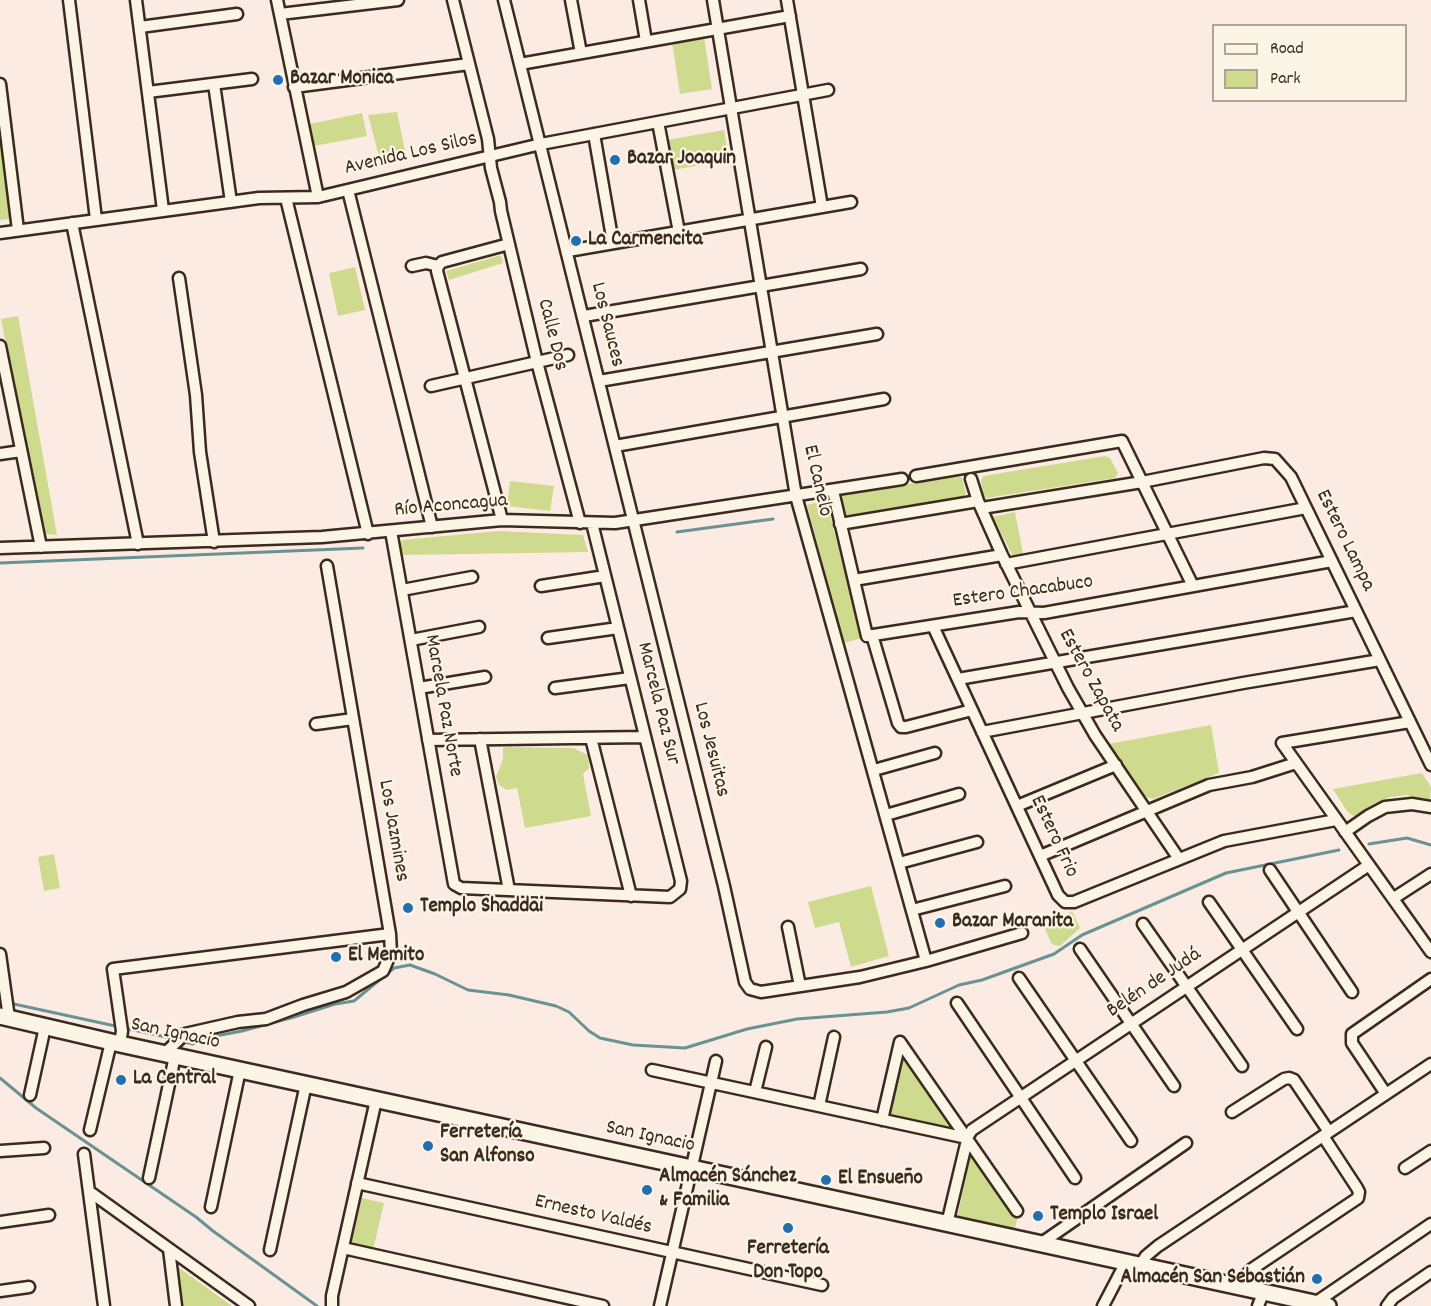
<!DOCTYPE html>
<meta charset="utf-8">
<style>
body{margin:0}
#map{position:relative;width:1431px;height:1306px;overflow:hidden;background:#fbebe3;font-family:Dekko,sans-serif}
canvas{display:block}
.legend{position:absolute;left:1212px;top:24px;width:195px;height:78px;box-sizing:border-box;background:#fcf5e5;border:2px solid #afa495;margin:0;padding:8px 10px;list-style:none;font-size:18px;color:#3b2a1e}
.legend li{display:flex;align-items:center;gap:12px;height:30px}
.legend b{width:30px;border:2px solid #afa495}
</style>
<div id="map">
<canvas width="1431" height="1306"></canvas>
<ul class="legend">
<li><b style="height:8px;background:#fcf5e5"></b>Road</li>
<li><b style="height:16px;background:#cedb8e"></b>Park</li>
</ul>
</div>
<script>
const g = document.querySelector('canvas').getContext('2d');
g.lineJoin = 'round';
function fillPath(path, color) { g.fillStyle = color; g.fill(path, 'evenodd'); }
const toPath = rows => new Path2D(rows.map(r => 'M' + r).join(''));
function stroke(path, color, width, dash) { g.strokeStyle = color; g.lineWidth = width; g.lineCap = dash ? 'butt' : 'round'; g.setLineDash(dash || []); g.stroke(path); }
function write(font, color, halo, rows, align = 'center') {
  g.font = font + ' Dekko,sans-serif'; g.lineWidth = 4.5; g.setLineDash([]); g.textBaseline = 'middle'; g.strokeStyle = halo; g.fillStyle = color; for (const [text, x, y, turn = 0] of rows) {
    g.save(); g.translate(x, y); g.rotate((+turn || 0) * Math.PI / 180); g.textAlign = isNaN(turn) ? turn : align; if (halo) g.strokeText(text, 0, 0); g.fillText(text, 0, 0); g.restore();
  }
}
fillPath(toPath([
 [704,37,712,89,680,94,672,42],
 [397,112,406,156,380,160,368,115],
 [362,113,367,136,314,146,310,124],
 [724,130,729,160,673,170,667,140],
 [0,142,10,219,0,220],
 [501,255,503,263,449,280,446,271],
 [355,267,365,310,338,316,329,273],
 [18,316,57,535,44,534,1,319],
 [1105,456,1110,458,1118,473,1115,478,987,498,983,496,981,481,983,476],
 [956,476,962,477,966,494,962,497,847,515,843,514,840,499,844,495],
 [510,481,554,486,550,511,507,506],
 [826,500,862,638,844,643,807,505],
 [1015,512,1023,554,1014,558,993,517],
 [498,531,583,535,588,552,402,555,399,545,402,540],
 [1211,725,1219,773,1153,799,1144,796,1109,744],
 [503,747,573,748,588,755,589,768,583,774,591,816,525,828,517,788,507,790,499,785,496,777,503,759],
 [1422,773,1431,787,1430,802,1407,795,1390,797,1373,804,1359,814,1353,816,1347,811,1333,789],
 [54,854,60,888,44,891,38,857],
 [871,886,889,956,851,967,839,922,815,928,808,902],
 [1072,911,1080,928,1060,946,1054,945,1051,943,1044,926],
 [905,1052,959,1135,889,1119],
 [971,1153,1019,1211,1014,1232,957,1219],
 [362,1198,384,1203,373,1250,351,1245],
 [175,1265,232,1306,180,1306]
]), '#cedb8e');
stroke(toPath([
 [677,532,773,519],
 [0,563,363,548],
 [1369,844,1407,838,1431,845],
 [0,1001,175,1039],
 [181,1041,193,1044,205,1038,242,1031,294,1017,335,1004,354,1001,394,968,410,965,435,974,468,990,509,995,556,1006,569,1012,589,1031,600,1038,633,1045,685,1048,747,1029,797,1019,887,1012,909,1008,959,985,982,980,1054,954,1082,935,1226,873,1339,850],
 [0,1078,36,1108,196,1217,213,1231,317,1306]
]), '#699295', 3);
const minor = toPath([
 [69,0,96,219],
 [136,0,163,210],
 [277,0,318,197],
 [453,0,488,139,491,168,500,202,501,211,537,362,580,523],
 [504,0,724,886,745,982,750,989,761,992,860,977,926,961,1022,933],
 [571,0,581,53],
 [639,0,646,41],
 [713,0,796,496,926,961],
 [787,0,822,207],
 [280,14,398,0],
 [140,27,237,14],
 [520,64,790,16],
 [0,84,18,230],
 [214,84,231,202],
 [294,87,469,64],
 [148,92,252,79],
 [658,122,679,232],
 [594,134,613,243],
 [348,190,432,527],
 [286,198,368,534],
 [72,223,138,544],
 [0,233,259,198,318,197,541,144,828,90],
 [568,251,851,202],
 [412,266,426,263,438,266],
 [438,266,437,271,502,520],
 [438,266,442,262,509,244],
 [179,278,196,395,200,452,214,542],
 [584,316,861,269],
 [0,346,41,547],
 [599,381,877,334],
 [431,386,568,355],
 [615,446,884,399],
 [0,454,21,451],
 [916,476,1122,441,1193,586],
 [971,479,978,501,1002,555,1068,688,1095,735,1179,859],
 [833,491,867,636,1019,612,1044,613,1332,561],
 [982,508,1142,482,1264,458,1275,459,1291,477,1431,765],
 [840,524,978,501],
 [391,531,454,884,461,888,670,897,680,889,681,881,592,523],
 [0,548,322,537,502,520,615,523,902,479],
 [1006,564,1306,508],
 [854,580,1002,555],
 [541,586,605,576],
 [402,590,472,577],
 [933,626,1058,895,1065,902,1074,902,1224,841,1336,820],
 [872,635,898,723,901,727,906,727,972,710],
 [548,638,618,628],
 [411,640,479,627],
 [958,679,1356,611],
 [419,688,485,677],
 [555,688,630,678],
 [1410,722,1282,743,1431,952],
 [316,724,353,719],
 [982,732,1243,683,1380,660],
 [591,738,631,896],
 [480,739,509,890],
 [428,740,645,737],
 [874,770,935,753],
 [1017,806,1116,765],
 [886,815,959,794],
 [1345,832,1368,816,1385,807,1412,804,1431,807],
 [1040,856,1209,785,1252,777,1296,763],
 [899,863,977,842],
 [1270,870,1352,992],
 [1394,898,1431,874],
 [1209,902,1297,1029],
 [912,910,1005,886],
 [1143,924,1242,1066],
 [788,927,800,986],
 [1080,949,1174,1086],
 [0,954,9,1018],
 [1019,978,1131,1141],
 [957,1003,1075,1178],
 [900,1042,1017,1211],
 [120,1044,122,1031,113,969,390,934],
 [164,1054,185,1034,238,1022,266,1019,303,1005,346,992,383,971,391,953,390,934,327,566],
 [652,1070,967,1138],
 [755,1092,766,1047],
 [1386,1094,1352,1043,1352,1034,1431,979],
 [30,1095,45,1027],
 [819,1106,834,1037],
 [1232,1112,1284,1079,1289,1078,1294,1080,1329,1132],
 [882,1120,900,1042],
 [90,1130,111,1042],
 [0,1151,44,1148],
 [84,1154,104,1306],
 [1405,1168,1431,1151],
 [149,1178,175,1056],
 [357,1183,822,1285],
 [90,1192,249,1306],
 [211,1207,240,1070],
 [0,1222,49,1215],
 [947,1224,968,1136,972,1130,1369,865],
 [1040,1244,1186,1143],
 [343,1248,603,1306],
 [169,1249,176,1306],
 [270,1250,306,1084],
 [1140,1265,1146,1256,1158,1246,1431,1064],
 [1236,1286,1252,1269,1358,1198,1359,1192,1357,1188,1323,1136],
 [0,1291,29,1287],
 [1315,1303,1431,1224],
 [332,1306,332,1296,376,1100],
 [660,1306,716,1061],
 [1103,1306,1126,1262],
 [1258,1306,1264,1291],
 [1387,1306,1393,1298,1431,1272]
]);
const secondary = toPath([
 [0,1016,120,1044,1328,1306]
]);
stroke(minor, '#3b2a1e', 15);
stroke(secondary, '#3b2a1e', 20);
stroke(minor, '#fcf5e5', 10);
stroke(secondary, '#fcf5e5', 15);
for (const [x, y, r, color] of [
 [278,80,6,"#1f6fb2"],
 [615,160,6,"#1f6fb2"],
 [576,241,6,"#1f6fb2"],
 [408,908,6,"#1f6fb2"],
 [940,923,6,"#1f6fb2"],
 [336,957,6,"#1f6fb2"],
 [121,1080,6,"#1f6fb2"],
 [428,1146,6,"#1f6fb2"],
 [826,1180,6,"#1f6fb2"],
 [647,1190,6,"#1f6fb2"],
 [1038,1216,6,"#1f6fb2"],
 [788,1228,6,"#1f6fb2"],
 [1317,1279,6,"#1f6fb2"]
]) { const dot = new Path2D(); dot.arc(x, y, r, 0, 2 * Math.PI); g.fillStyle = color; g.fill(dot); stroke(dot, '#fcf5e5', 2); }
write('bold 21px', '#3b2a1e', '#fcf5e5', [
 ["Bazar Monica",290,80],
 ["Bazar Joaquin",627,160],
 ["La Carmencita",588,241],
 ["Templo Shaddai",420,908],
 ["Bazar Maranita",952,923],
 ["El Memito",348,957],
 ["La Central",133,1080],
 ["Ferretería",440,1134],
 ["San Alfonso",440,1158],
 ["Almacén Sánchez",659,1178],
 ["& Familia",659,1202],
 ["El Ensueño",838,1180],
 ["Templo Israel",1050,1216],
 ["Ferretería",788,1250,"center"],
 ["Don Topo",788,1274,"center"],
 ["Almacén San Sebastián",1305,1279,"right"]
], 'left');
write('21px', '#3b2a1e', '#fcf5e5', [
 ["Avenida Los Silos",411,155,-13],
 ["Los Sauces",606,325,76],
 ["Calle Dos",551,335,76],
 ["El Canelo",816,481,77],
 ["Río Aconcagua",451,507,-5],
 ["Estero Lampa",1344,541,64],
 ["Estero Chacabuco",1023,593,-8],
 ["Estero Zapata",1090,681,61],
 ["Marcela Paz Sur",657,704,76],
 ["Marcela Paz Norte",442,706,80],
 ["Los Jesuitas",710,750,76],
 ["Los Jazmines",392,831,80],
 ["Estero Frio",1053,837,65],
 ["Belén de Judá",1155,984,-34],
 ["San Ignacio",175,1035,12],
 ["San Ignacio",650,1138,12],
 ["Ernesto Valdés",593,1216,13]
]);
</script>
